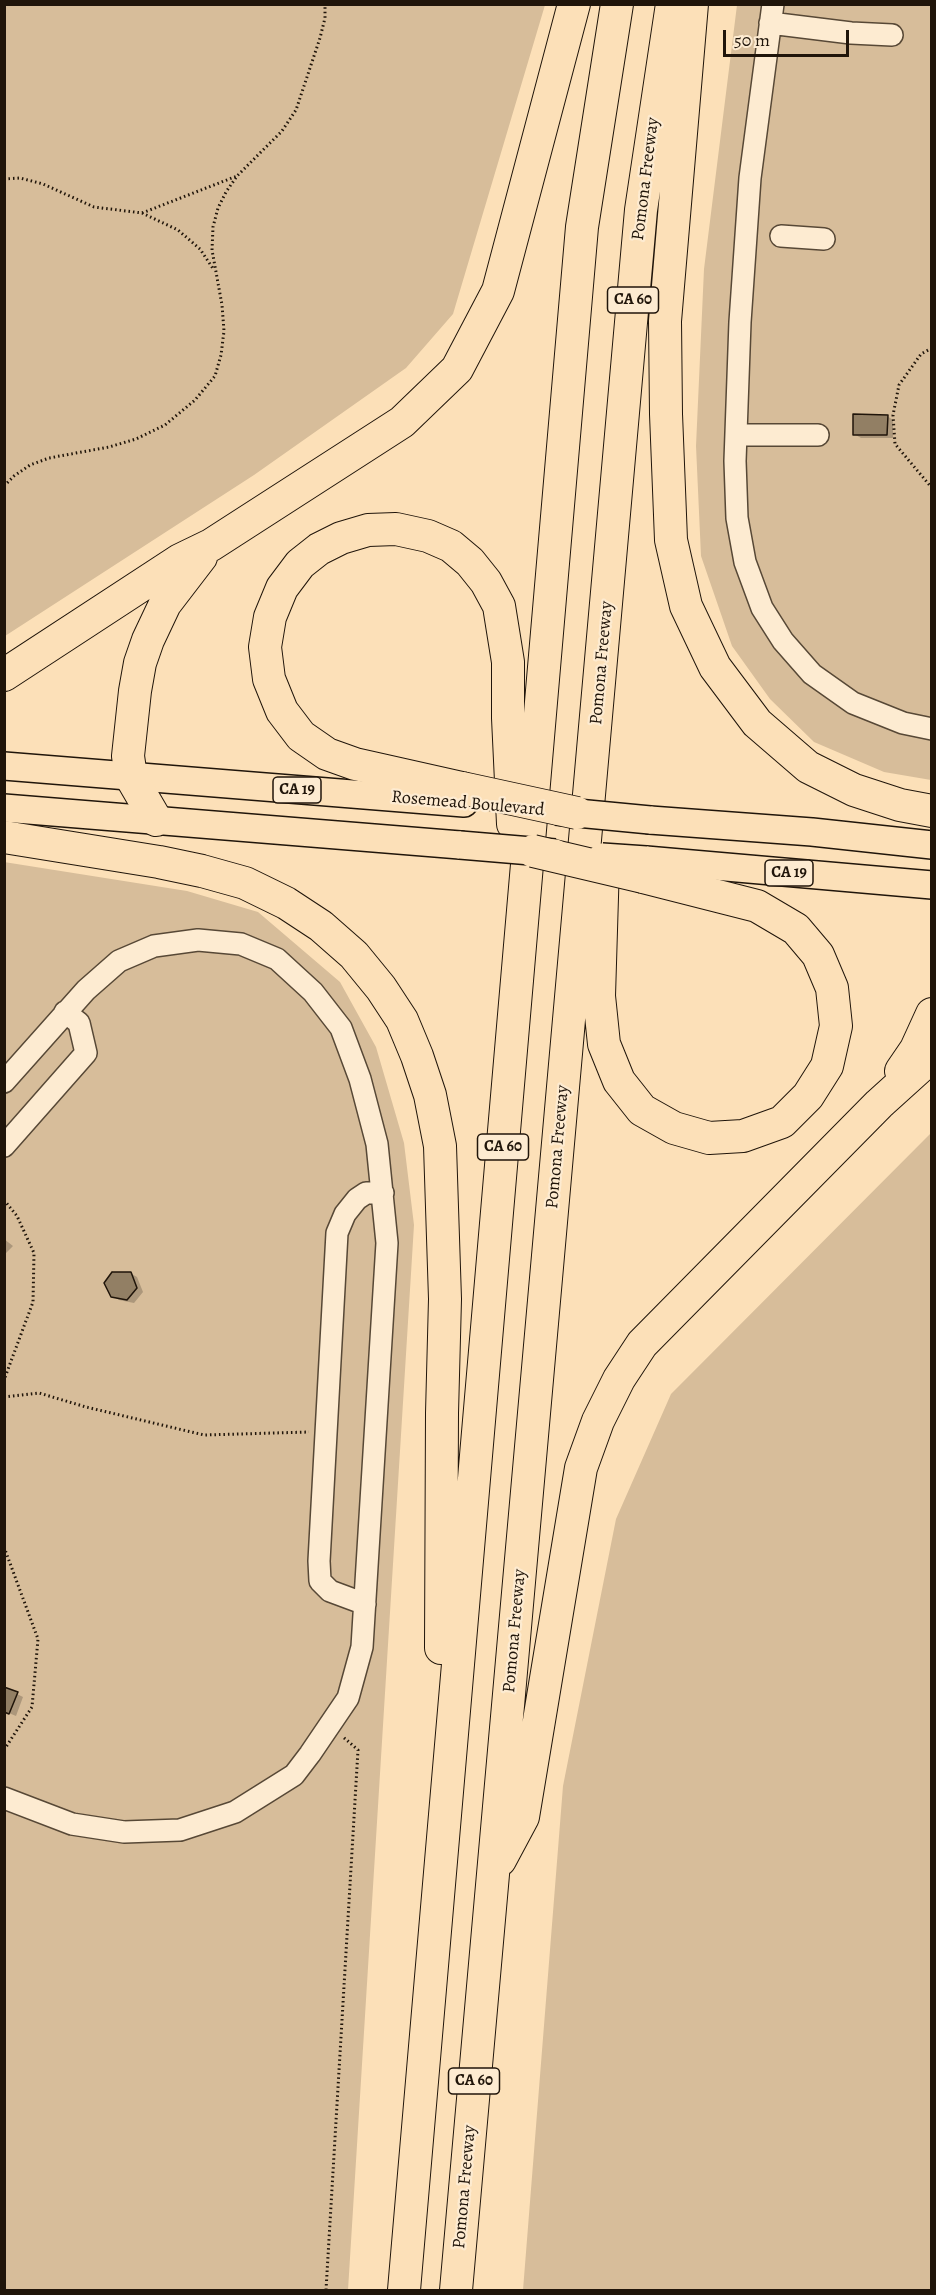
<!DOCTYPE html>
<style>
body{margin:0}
#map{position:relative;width:936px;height:2295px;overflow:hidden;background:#fce0b8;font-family:Alegreya,serif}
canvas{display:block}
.frame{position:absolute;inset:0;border:6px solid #20150a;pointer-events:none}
.scale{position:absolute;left:723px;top:30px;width:126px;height:27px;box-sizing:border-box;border:3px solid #20150a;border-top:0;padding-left:8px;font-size:18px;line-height:21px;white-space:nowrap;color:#20150a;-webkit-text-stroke:4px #fdebd1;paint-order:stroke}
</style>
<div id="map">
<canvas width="936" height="2295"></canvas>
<div class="frame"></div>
<div class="scale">50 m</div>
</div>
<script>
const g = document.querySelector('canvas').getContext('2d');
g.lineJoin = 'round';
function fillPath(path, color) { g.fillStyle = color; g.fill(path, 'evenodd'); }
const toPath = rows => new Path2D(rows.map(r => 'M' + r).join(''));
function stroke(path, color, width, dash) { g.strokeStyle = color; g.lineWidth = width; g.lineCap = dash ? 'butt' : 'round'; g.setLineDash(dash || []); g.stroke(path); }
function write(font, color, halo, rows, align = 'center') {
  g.font = font + ' Alegreya,serif'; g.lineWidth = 4.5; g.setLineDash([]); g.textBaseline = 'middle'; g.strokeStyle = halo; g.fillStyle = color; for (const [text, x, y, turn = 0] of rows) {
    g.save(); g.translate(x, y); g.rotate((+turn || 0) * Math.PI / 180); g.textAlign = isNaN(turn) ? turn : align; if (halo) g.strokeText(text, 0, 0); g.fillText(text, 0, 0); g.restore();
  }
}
fillPath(toPath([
 [5,4,545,5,453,314,406,368,254,475,5,636],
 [737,5,931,5,931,780,884,772,814,742,770,699,732,646,701,556,696,446,704,269],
 [4,862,187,891,258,912,340,982,376,1047,404,1143,414,1225,348,2290,5,2290],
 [931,1133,931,2290,523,2290,563,1786,616,1519,671,1394]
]), '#d7bd9a');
fillPath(toPath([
 [887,416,893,420,893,438,861,438,854,434],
 [4,1239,13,1246,4,1255],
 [130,1273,137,1277,143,1292,134,1303,119,1300,112,1296],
 [17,1694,23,1697,16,1716,4,1711]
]), '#0003');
const building = toPath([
 [853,414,888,415,887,435,853,435,853,414],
 [112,1272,131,1272,137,1288,127,1300,111,1297,104,1283,112,1272],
 [4,1687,18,1692,9,1714,4,1712,4,1687]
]);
fillPath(building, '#927f64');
stroke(building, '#20150a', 1.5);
const minor = toPath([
 [773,4,750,178,740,322,735,461,737,518,745,562,762,608,783,641,812,674,853,703,903,723,932,729],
 [770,23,851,33,892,35],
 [781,236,824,239],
 [736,435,818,435],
 [4,1082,86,990,119,961,154,946,198,940,241,944,277,959,313,992,341,1028,360,1079,377,1144,387,1243,362,1647,348,1698,310,1754,294,1775,235,1812,180,1830,124,1832,72,1824,4,1798],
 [4,1146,86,1053,79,1023,65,1012],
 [365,1604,330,1591,320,1581,319,1561,337,1233,345,1214,357,1199,366,1193,383,1193]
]);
const major = toPath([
 [4,766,464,803],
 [4,808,460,845],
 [650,820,812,832,932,845],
 [646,860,932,885]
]);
const highway = toPath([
 [692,4,665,321,666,414,671,540,686,606,715,667,757,723,808,767,854,790,900,805,932,811],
 [4,675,180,560,211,545,402,422,457,369,498,291,574,4],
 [462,788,355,764,327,754,301,736,282,711,269,679,265,647,270,617,282,588,300,564,319,549,341,538,368,530,396,529,428,536,451,546,470,562,486,582,499,606,508,662,508,718,513,824],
 [156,820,131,777,128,756,135,691,140,663,148,640,165,604,201,557],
 [4,837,159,862,202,871,245,883,286,903,321,926,354,955,381,988,402,1020,417,1056,430,1095,440,1146,445,1299,442,1413,441,1648],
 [603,864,599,996,604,1044,619,1081,642,1110,674,1128,709,1138,743,1136,782,1122,808,1096,827,1066,836,1026,832,988,818,955,796,929,757,906,643,877],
 [901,1071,916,1049,932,1014],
 [500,1860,523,1817,581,1468,598,1421,619,1379,642,1344,879,1104,932,1056],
 [404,2290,582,227,617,4],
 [456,2290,641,210,672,4]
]);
stroke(minor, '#574836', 24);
stroke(major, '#20150a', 30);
stroke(highway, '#20150a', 34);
stroke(toPath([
 [4,179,20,178,43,184,94,207,142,213,178,230,200,249,214,270],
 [142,213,237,176],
 [932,348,921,354,899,385,893,415,895,444,932,488],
 [4,486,14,476,30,465,49,458,109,447,136,439,165,425,195,400,215,376,221,355,224,331,222,305,212,250,213,227,218,208,226,192,237,176,282,131,296,110,320,38,325,18,325,4],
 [4,1200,17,1216,34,1253,33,1302,4,1380],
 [4,1397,39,1393,86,1407,204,1435,309,1432],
 [4,1547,38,1639,32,1707,4,1750],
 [326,2290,358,1750,342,1736]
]), '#20150a', 3, [1.5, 3]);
stroke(minor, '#fdebd1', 21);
stroke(major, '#fce0b8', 27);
stroke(highway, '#fce0b8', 32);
const majorBridge = toPath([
 [556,811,650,820],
 [460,845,555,853],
 [602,857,646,860]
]);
const highwayBridge = toPath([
 [462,788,577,813],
 [533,851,643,877]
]);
stroke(majorBridge, '#20150a', 30, []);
stroke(highwayBridge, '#20150a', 34, []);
stroke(majorBridge, '#fce0b8', 27);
stroke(highwayBridge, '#fce0b8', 32);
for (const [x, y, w] of [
 [633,300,51],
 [297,790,48],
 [789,873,48],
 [503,1147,51],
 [474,2081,51]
]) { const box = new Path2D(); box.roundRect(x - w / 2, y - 13, w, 26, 4.5); g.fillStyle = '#fdebd1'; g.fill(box); stroke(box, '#20150a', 1.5); }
write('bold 16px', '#20150a', null, [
 ["CA 60",633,300],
 ["CA 19",297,790],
 ["CA 19",789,873],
 ["CA 60",503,1147],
 ["CA 60",474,2081]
]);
write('18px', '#20150a', '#fdebd1', [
 ["Pomona Freeway",646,179,-83],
 ["Pomona Freeway",602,663,-85],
 ["Rosemead Boulevard",468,804,5],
 ["Pomona Freeway",558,1147,-85],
 ["Pomona Freeway",515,1631,-85],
 ["Pomona Freeway",465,2187,-85]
]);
</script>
